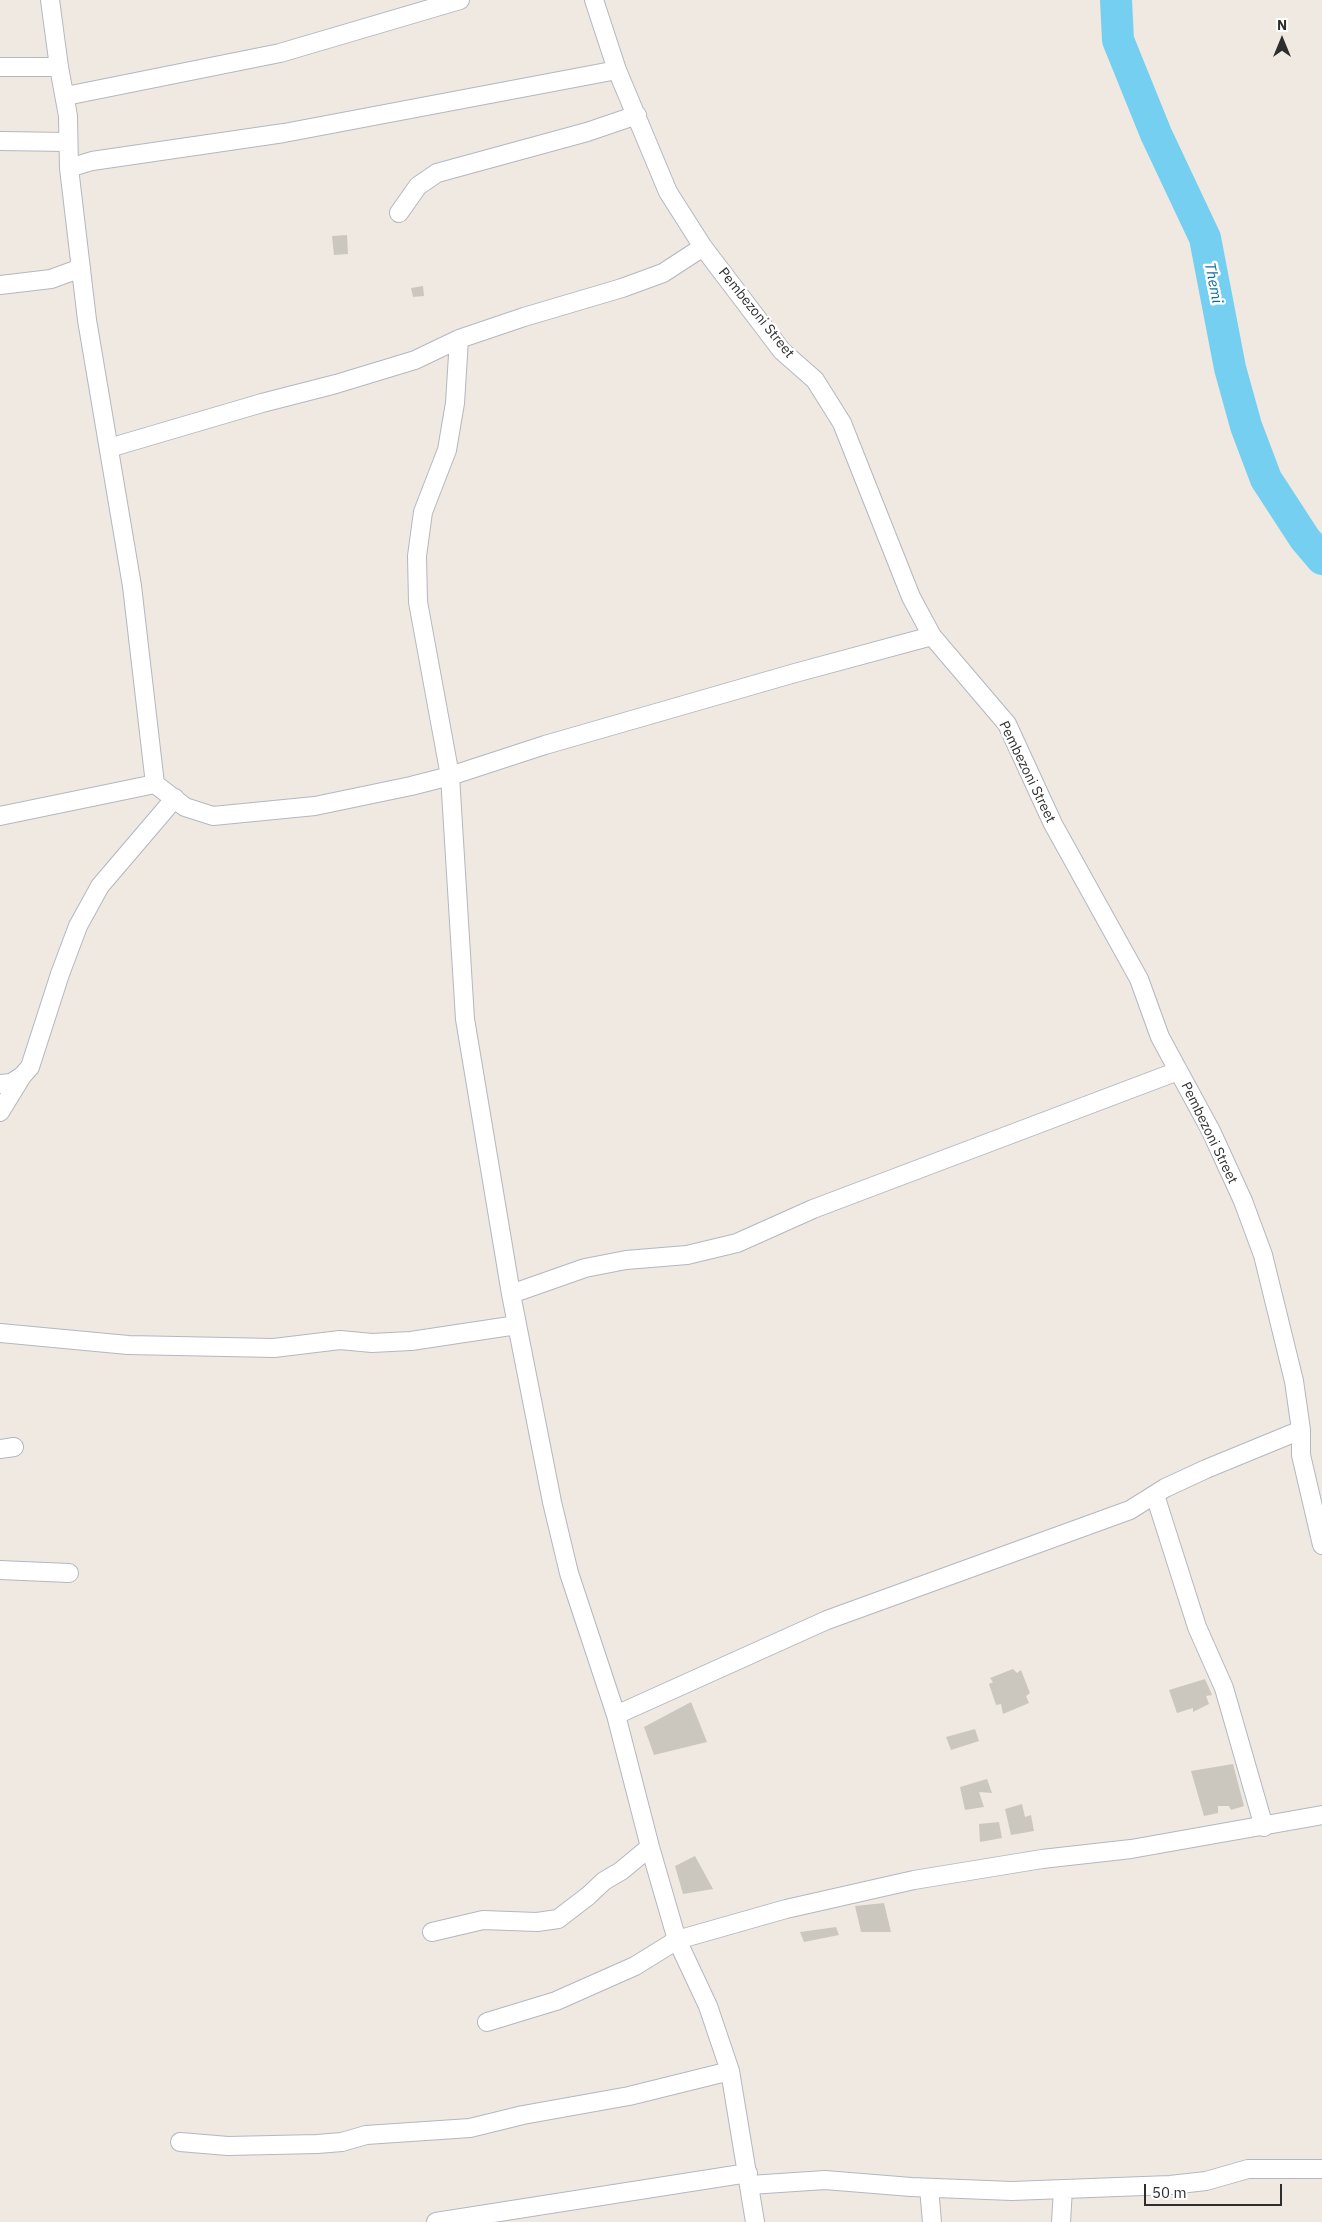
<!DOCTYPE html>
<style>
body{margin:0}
#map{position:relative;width:1322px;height:2222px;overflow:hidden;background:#efe9e1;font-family:"IBM Plex Sans",sans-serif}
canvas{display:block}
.north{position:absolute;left:1257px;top:15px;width:50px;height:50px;-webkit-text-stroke:4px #fff;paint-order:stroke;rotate:0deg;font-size:14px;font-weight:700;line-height:20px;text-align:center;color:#2e2e2e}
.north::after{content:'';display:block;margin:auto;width:18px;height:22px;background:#2e2e2e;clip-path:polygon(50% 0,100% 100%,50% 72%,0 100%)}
.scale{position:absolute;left:1144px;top:2184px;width:138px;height:22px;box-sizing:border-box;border:2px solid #2e2e2e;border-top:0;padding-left:6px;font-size:15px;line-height:18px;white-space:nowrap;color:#2e2e2e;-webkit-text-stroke:4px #fff;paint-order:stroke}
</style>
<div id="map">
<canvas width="1322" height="2222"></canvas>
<div class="north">N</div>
<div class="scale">50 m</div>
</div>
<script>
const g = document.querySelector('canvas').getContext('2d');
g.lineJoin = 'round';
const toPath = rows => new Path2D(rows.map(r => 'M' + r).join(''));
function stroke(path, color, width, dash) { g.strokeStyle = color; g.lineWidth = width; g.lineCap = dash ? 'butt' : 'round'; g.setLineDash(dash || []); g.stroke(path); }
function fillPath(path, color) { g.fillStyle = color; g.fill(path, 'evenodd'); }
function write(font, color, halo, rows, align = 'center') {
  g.font = font + ' "IBM Plex Sans",sans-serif'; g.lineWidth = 5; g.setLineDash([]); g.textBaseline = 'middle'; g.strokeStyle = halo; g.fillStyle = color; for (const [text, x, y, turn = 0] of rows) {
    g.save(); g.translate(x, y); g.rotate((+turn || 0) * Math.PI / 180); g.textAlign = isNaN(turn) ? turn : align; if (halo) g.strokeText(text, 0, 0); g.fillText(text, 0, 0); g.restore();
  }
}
stroke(toPath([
 [1116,0,1118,40,1156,134,1205,238,1230,368,1246,426,1266,479,1305,539,1322,559]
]), '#75cff0', 32);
fillPath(toPath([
 [347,235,348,254,334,255,332,236],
 [423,286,424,296,413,297,411,288],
 [1013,1669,1017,1673,1021,1670,1030,1693,1026,1696,1029,1703,1003,1714,1001,1704,996,1705,989,1684,993,1682,990,1678],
 [1205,1679,1212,1695,1206,1696,1209,1704,1193,1712,1193,1708,1177,1713,1169,1690],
 [691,1702,707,1742,654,1755,644,1727],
 [975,1729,979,1741,951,1750,946,1737],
 [1233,1764,1244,1806,1231,1810,1229,1806,1218,1806,1218,1813,1204,1816,1191,1771],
 [987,1779,992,1793,979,1792,984,1807,965,1810,960,1787],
 [1022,1804,1025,1817,1031,1815,1034,1831,1011,1835,1005,1809],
 [999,1822,1002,1838,980,1842,979,1824],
 [695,1856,713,1889,683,1894,675,1866],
 [884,1903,891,1932,861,1932,855,1906],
 [836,1927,839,1935,804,1942,800,1932]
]), '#cbc7bf');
const minor = toPath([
 [50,0,59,67,68,116,69,168,87,320,132,586,155,784],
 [594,0,617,70,668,192,703,247,782,351,815,380,842,423,911,597,932,636,1007,724,1053,824,1139,979,1160,1037,1211,1131,1243,1201,1263,1255,1294,1381,1301,1430,1301,1455,1322,1545],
 [0,67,59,67],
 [66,96,280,53,460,0],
 [0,141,68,142],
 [69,168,92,161,284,133,617,70],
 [399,213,418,186,437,173,587,132,637,115],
 [0,285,51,279,81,268],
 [459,339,455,403,447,450,423,512,417,556,418,602,450,776,465,1019,511,1294,552,1502,569,1573,616,1715,650,1847,677,1940,708,2006,730,2071,755,2222],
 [109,448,262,403,336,384,415,360,459,339,524,317,622,288,663,273,703,247],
 [0,816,155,784,185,807,213,816,315,806,411,786,450,776,545,745,795,673,932,636],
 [0,1084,11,1083,22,1076,30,1067,60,974,78,926,100,886,175,798],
 [0,1112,22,1076],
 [511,1294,585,1268,626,1260,687,1255,737,1243,813,1209,1178,1071],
 [0,1333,128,1345,274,1348,340,1340,372,1343,411,1341,517,1325],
 [0,1449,14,1447],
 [1155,1495,1197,1627,1224,1688,1264,1827],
 [0,1570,69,1573],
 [616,1715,827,1620,1130,1510,1165,1488,1206,1469,1301,1430],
 [432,1932,483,1920,537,1922,558,1919,588,1896,604,1881,621,1871,650,1847],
 [487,2022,556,2001,635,1966,677,1940,786,1909,914,1880,1042,1859,1131,1849,1322,1815],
 [180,2142,228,2146,317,2144,342,2142,366,2135,470,2128,523,2115,629,2096,730,2071],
 [750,2185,825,2180,911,2187,1012,2191,1170,2185,1206,2181,1248,2169,1322,2169],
 [929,2188,932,2222],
 [436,2222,748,2173],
 [1061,2222,1063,2189]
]);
stroke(minor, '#b4b7c1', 20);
stroke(minor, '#fff', 18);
write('14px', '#2e2e2e', '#fff', [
 ["Pembezoni Street",756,313,51],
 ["Pembezoni Street",1027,772,64],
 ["Pembezoni Street",1209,1133,64]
]);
write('italic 15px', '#0d6fa3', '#fff', [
 ["Themi",1213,283,79]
]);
</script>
